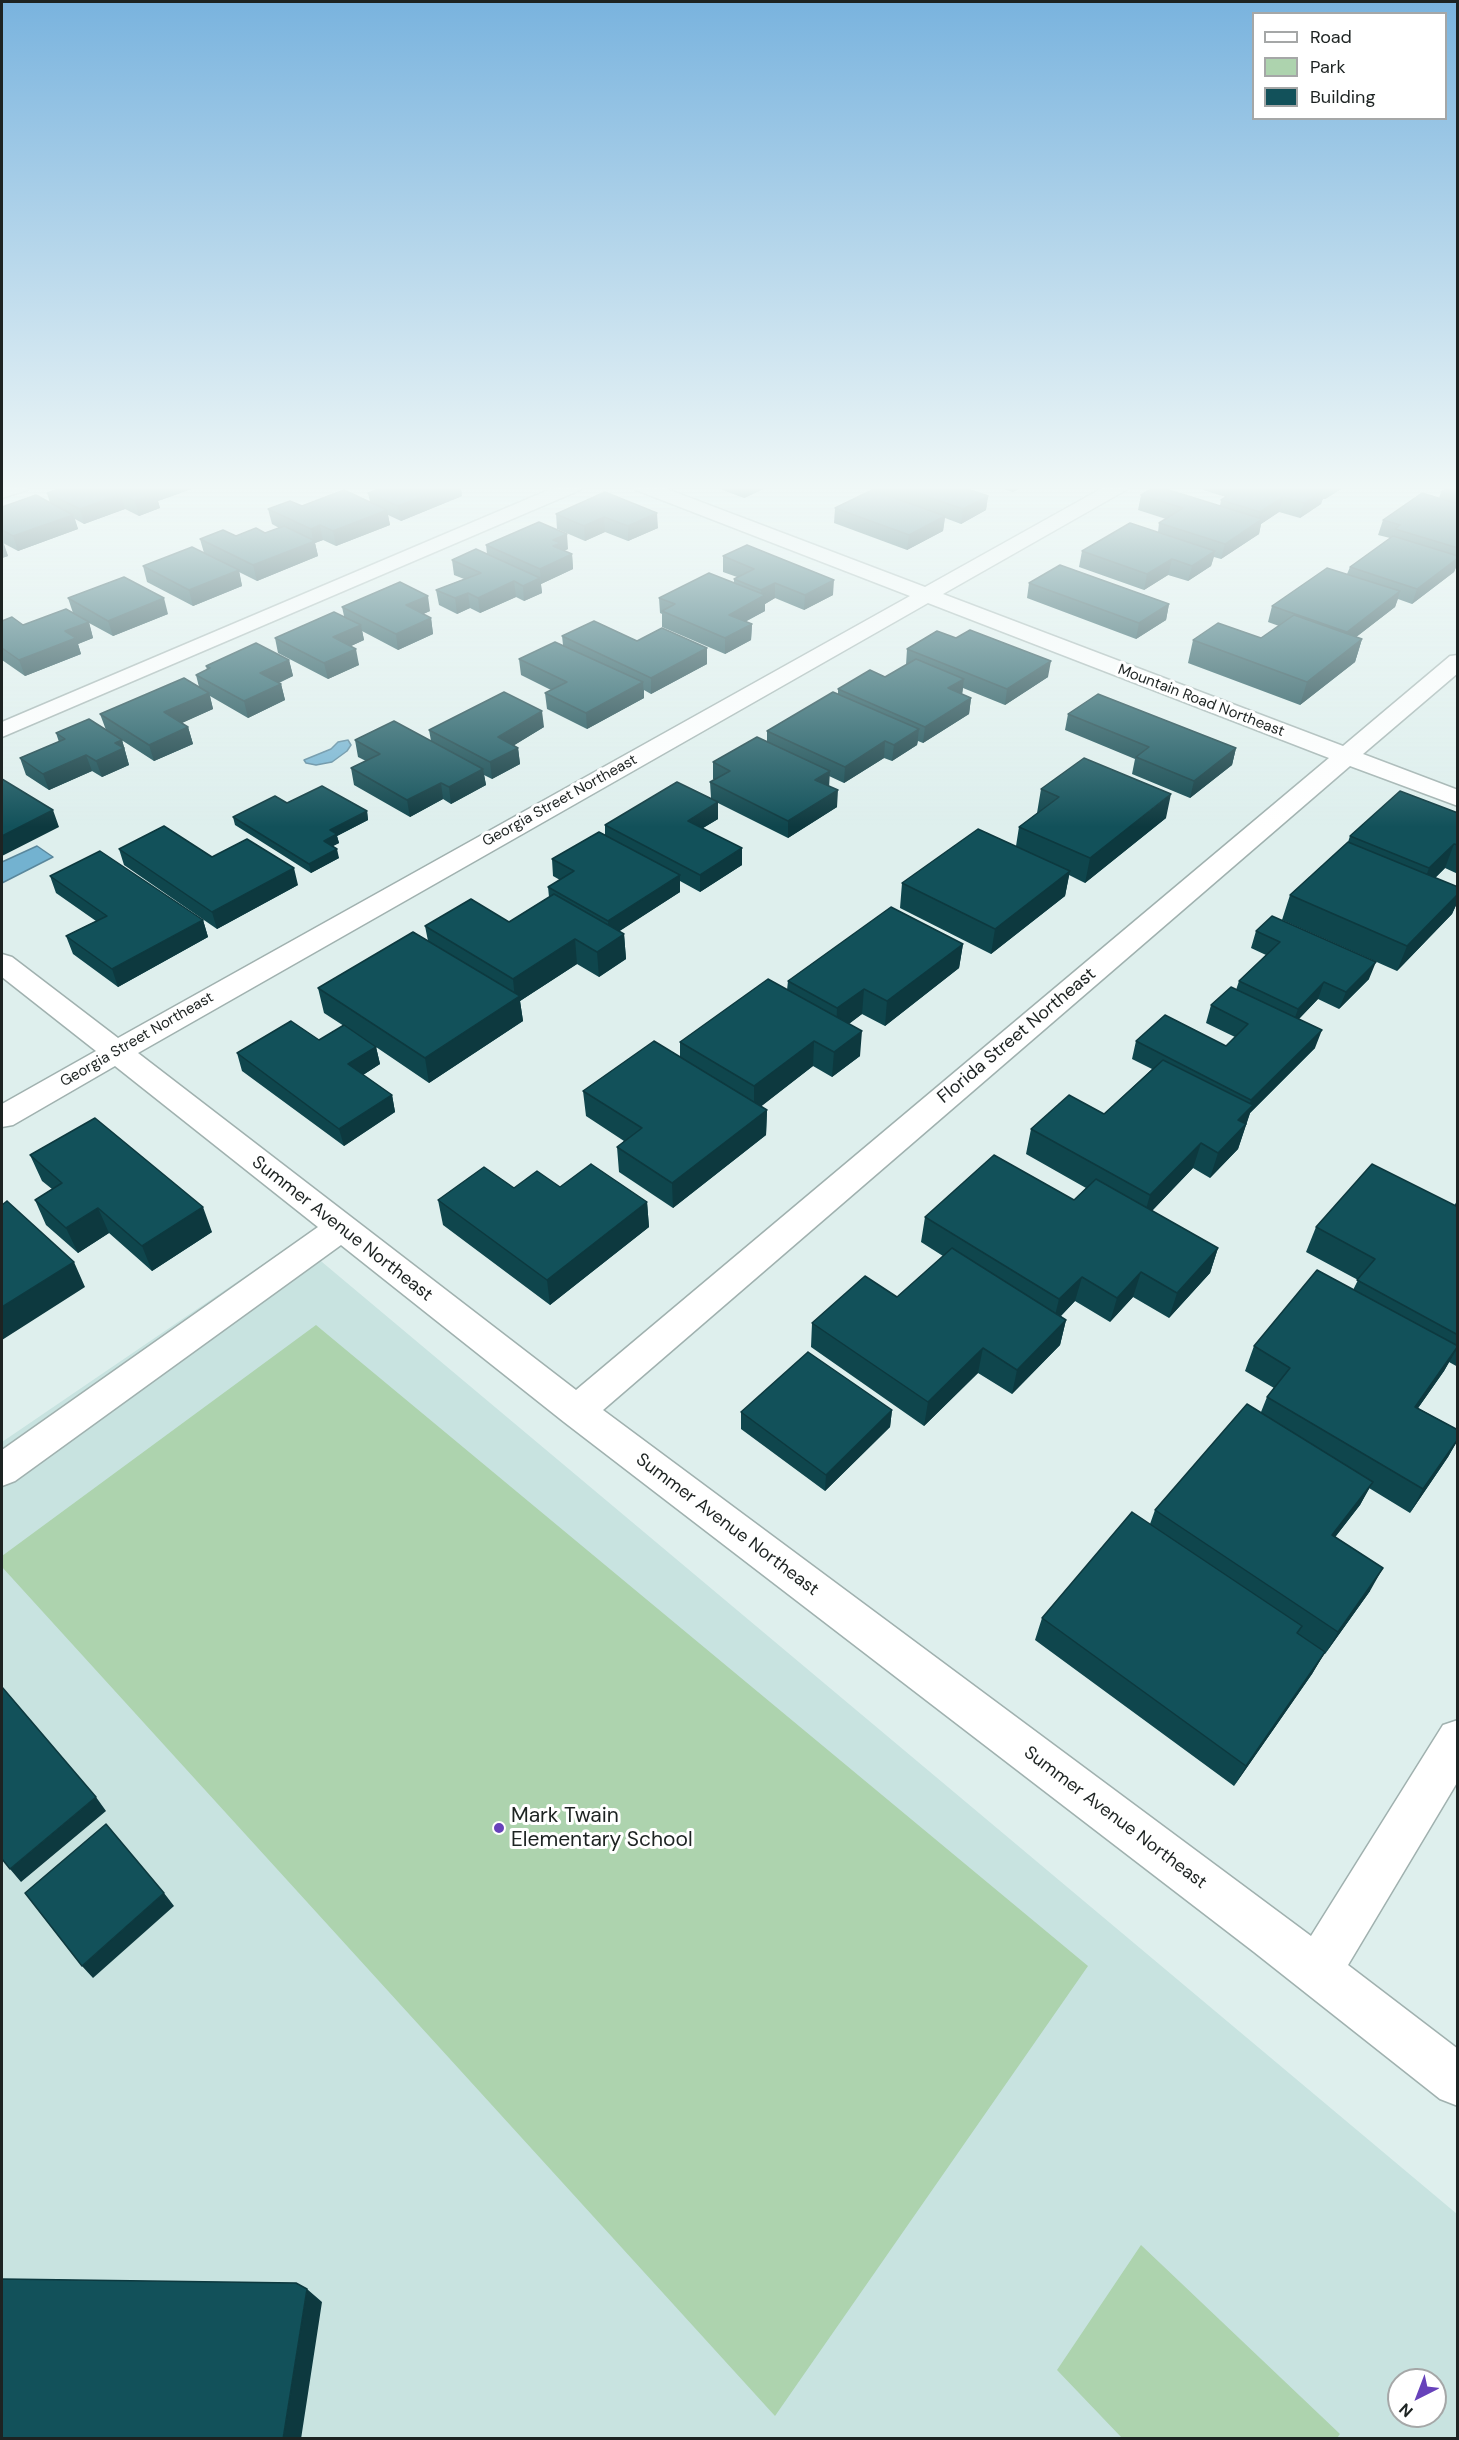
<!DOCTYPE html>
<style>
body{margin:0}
#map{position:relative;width:1459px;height:2440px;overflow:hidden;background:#deefed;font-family:"DM Sans",sans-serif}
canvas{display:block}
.frame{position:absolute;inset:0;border:3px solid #1d2322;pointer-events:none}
.legend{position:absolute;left:1252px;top:12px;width:195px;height:108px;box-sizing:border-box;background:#fff;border:2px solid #a5a7a7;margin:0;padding:8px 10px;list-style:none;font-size:18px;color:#1d2322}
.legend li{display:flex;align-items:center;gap:12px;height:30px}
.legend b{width:30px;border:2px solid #a5a7a7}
.north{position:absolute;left:1387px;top:2368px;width:60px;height:60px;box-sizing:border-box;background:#fff;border:2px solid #a5a7a7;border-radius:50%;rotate:222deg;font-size:16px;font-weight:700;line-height:24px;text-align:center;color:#1d2322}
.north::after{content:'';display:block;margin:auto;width:21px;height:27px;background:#6742ba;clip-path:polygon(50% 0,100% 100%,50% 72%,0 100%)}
</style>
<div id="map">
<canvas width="1459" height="2440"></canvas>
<div class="frame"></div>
<ul class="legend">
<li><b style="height:8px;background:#fff"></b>Road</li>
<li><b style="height:16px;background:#add3ae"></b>Park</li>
<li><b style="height:16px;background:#12515a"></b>Building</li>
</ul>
<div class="north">N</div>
</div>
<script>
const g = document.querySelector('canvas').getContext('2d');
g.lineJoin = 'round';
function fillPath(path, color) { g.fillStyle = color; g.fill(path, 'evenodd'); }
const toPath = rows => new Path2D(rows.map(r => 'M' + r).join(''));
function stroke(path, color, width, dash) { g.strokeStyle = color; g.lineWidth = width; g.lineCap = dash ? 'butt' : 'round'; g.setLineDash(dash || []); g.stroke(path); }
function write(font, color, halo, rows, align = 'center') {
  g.font = font + ' "DM Sans",sans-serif'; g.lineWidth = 6; g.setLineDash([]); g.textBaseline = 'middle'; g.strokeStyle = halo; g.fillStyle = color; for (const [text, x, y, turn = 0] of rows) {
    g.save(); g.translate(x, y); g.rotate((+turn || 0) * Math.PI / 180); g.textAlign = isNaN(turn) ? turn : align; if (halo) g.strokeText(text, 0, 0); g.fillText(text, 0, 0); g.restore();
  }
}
fillPath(toPath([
 [297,1241,1457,2214,1457,2438,2,2438,2,1442],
 [1399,2380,1435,2380,1435,2416,1399,2416]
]), '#c8e3e0');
fillPath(toPath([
 [316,1325,1088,1966,775,2416,2,1567,2,1556],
 [1141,2245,1340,2434,1337,2438,1122,2438,1057,2370]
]), '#add3ae');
const water = toPath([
 [348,740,351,745,347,751,332,762,316,765,306,763,304,760,331,749,338,742,348,740],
 [37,846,53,857,2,883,2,862,37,846]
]);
fillPath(water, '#73b2d0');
stroke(water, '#59879c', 1.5);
const minor = toPath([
 [2,486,29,486,27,490,2,498,2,486],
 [558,486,582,486,580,490,2,737,2,722,558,486],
 [634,486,659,486,925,587,1106,486,1128,486,1126,490,943,594,1343,746,1450,656,1458,655,1458,673,1363,754,1458,790,1458,806,1350,766,603,1410,1311,1936,1443,1725,1458,1720,1458,1781,1348,1965,1458,2049,1458,2106,1440,2099,1254,1952,564,1422,341,1245,15,1481,2,1486,2,1450,318,1227,115,1066,13,1125,2,1127,2,1104,96,1051,2,977,2,954,12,957,118,1038,910,596,636,490,634,486],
 [928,603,1329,758,576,1390,138,1053,928,603]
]);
stroke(minor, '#a0b1af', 3);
fillPath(minor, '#fff');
fillPath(toPath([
 [67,486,200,486,158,501,160,508,139,516,125,509,84,524,75,519,78,529,18,551,3,543,8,556,2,558,2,507,50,503,47,493],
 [712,486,770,486,744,498],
 [873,486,962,486,962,487,988,496,986,510,961,524,945,518,943,531,907,550,834,523,835,508,873,491],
 [994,486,1025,486,1013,492],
 [1204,486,1346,486,1325,499,1323,499,1321,504,1300,518,1279,512,1261,524,1259,534,1221,559,1214,557,1211,566,1188,581,1168,575,1144,590,1079,567,1082,551,1158,532,1159,523,1166,519,1138,510,1141,495,1220,506,1221,500,1226,497,1203,490],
 [1440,486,1458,486,1458,565,1457,565,1454,572,1412,604,1398,599,1395,607,1356,637,1362,639,1355,662,1300,705,1188,663,1193,640,1261,638,1279,626,1268,622,1272,606,1347,574,1350,567,1390,538,1378,535,1383,520,1439,498,1441,492,1446,489],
 [605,492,658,528,628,541,605,532,585,541,557,529,556,514],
 [368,493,462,496,401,521,388,515,390,525,336,546,323,540,315,543,318,556,257,581,239,572,242,586,193,606,147,582,143,566,204,553,200,539,236,536,265,533,279,528,272,524,268,509,370,502],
 [486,545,568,549,564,551,572,554,573,569,541,584,542,593,524,601,516,597,480,613,470,608,457,614,439,605,436,590,464,579,454,575,452,560,487,554],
 [723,556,833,595,804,610,775,598,765,604,765,611,745,622,752,624,751,640,725,654,662,627,662,614,660,613,659,598,734,583,734,579,737,577,723,572],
 [1029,583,1169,604,1166,620,1136,639,1027,598],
 [68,598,168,614,113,636,89,623,93,638,78,644,81,654,25,676,2,660,2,621,23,625,73,613],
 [342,607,430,611,423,614,431,618,433,634,398,650,362,631,364,640,351,646,359,665,328,679,278,653,275,638,344,616],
 [562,636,637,641,707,664,651,694,644,690,644,698,587,729,547,709,545,693,551,690,521,675,519,659,563,645],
 [907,649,1048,677,1005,705,963,688,962,694,971,698,969,714,923,743,918,741,917,745,892,761,884,758,844,783,829,776,829,786,837,807,788,838,718,803,718,819,703,828,742,865,700,892,680,881,680,892,619,931,624,934,626,959,599,977,577,964,520,1001,523,1021,429,1083,376,1047,380,1064,363,1075,392,1095,395,1112,344,1146,242,1071,237,1053,319,1040,344,1026,324,1013,318,988,428,941,425,926,509,922,549,897,548,887,560,880,553,876,552,859,605,835,605,825,711,798,710,782,715,780,713,779,713,762,767,741,767,731,838,694,838,689,885,677,906,665],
 [289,660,293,676,279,683,281,684,285,700,248,718,210,696,213,709,181,723,188,727,193,744,154,761,106,730,100,714,199,687,196,675,207,670,206,666],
 [1068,714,1236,748,1232,765,1190,798,1132,774,1135,759,1065,730],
 [544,727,514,745,518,748,520,764,492,779,484,775,486,785,451,804,443,799,410,817,354,785,351,768,366,761,358,757,355,740,431,741,429,730],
 [56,733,122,740,129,765,102,777,92,771,49,790,26,775,20,758,59,742],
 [1041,789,1166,818,1085,883,1069,875,1065,896,991,954,900,908,902,883,1016,846,1019,827,1037,813],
 [287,803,367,811,368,820,337,836,339,843,332,846,339,858,311,873,235,825,233,817],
 [1458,813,1458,874,1445,868,1435,878,1458,887,1458,901,1452,914,1397,971,1282,920,1290,895,1348,842,1350,836],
 [119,849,212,857,298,885,217,929,124,865],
 [50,876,203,920,208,937,118,987,73,954,66,936,96,921,56,893],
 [1256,931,1369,979,1339,1009,1318,999,1299,1019,1315,1048,1250,1113,1238,1149,1210,1178,1193,1168,1152,1211,1218,1248,1210,1273,1169,1318,1133,1297,1110,1322,1075,1301,1061,1316,1066,1320,1060,1345,1012,1394,978,1373,924,1426,811,1347,812,1323,897,1297,943,1256,921,1242,925,1217,1074,1200,1086,1188,1026,1154,1031,1129,1104,1114,1152,1069,1132,1059,1136,1041,1226,1046,1235,1037,1206,1023,1211,1005,1236,990,1239,981,1266,955,1251,948],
 [963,944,959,968,885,1026,862,1014,848,1024,860,1056,832,1077,813,1066,761,1106,767,1110,766,1135,673,1208,619,1172,617,1147,624,1141,586,1116,583,1091,680,1057,680,1042,787,990,788,981],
 [30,1155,212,1232,152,1271,109,1233,78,1253,46,1225,35,1200,52,1189,42,1181],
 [560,1187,647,1202,649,1227,550,1305,443,1225,438,1200,514,1188],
 [1458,1199,1458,1367,1449,1362,1444,1371,1418,1408,1458,1430,1458,1440,1448,1457,1410,1513,1369,1488,1360,1505,1335,1537,1370,1591,1325,1654,1324,1654,1312,1674,1234,1786,1035,1640,1042,1618,1150,1524,1155,1510,1261,1412,1267,1397,1274,1388,1245,1371,1254,1346,1353,1290,1358,1280,1306,1252,1316,1227,1454,1206],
 [892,1410,890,1427,825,1491,741,1429,741,1412]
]), '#0f464d');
fillPath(toPath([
 [153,486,200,486,158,501,160,508,139,516,135,501,155,494],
 [449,486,461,486,462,496,401,521,398,506],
 [744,486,770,486,744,498],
 [1014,486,1025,486,1013,492],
 [1329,486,1346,486,1325,499],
 [1325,489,1321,504,1300,518,1304,503],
 [121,494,125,509,84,524,80,509],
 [988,496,986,510,961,524,963,509],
 [1283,497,1279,512,1261,524,1259,534,1221,559,1225,544,1258,523,1260,512],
 [387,510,390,525,336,546,333,531],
 [657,513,658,528,628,541,628,526],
 [73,515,78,529,18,551,13,536],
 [945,516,943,531,907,550,909,535],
 [604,517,605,532,585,541,584,526],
 [320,525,323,540,315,543,318,556,257,581,253,565,313,541,311,529],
 [567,534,568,549,561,552,554,562,553,540],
 [2,541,3,541,8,556,2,558],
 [1215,551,1211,566,1188,581,1192,566],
 [572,554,573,569,541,584,540,569],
 [1458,558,1458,562,1454,572,1412,604,1417,589],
 [1172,559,1168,575,1144,590,1147,574],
 [239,570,242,586,193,606,189,590],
 [540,578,542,593,524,601,523,586],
 [834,580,833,595,804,610,805,595],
 [514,581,516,597,480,613,478,598],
 [775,583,775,598,765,604,765,611,729,630,729,615,761,598,761,590],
 [1400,591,1395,607,1342,648,1347,632],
 [468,593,470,608,457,614,455,598],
 [428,596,430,611,408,621,406,605],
 [164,598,168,614,113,636,108,621],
 [1169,604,1166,620,1136,639,1139,623],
 [431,618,433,634,398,650,396,634],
 [89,622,93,638,78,644,81,654,25,676,19,660,65,631],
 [752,624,751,640,725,654,725,638],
 [361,625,364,640,336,653,333,637],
 [1362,639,1355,662,1300,705,1307,682],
 [707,648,707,664,651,694,651,678],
 [356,649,359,665,328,679,324,663],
 [289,660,293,676,264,689,260,673],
 [1051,661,1048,677,1005,705,1007,689],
 [964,679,962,695,948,688],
 [643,682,644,698,587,729,586,713],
 [281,684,285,700,248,718,244,701],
 [209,693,213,709,169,729,164,712],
 [971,698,969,714,923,743,925,727],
 [542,711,544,727,500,754,498,737],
 [188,727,193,744,154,761,149,745],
 [919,729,917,745,892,761,894,745],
 [122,740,129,765,102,777,96,761,115,743],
 [885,741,884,758,844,783,845,767],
 [518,748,520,764,492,779,490,762],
 [1236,748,1232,765,1190,798,1194,781],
 [86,755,92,771,49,790,43,774],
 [483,769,486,785,451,804,449,787],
 [830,771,829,788,815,780],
 [441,783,443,799,410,817,407,800],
 [838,790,837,807,788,838,788,821],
 [1171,794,1166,818,1085,883,1090,858],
 [718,802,718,819,688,837,688,821],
 [53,810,59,827,2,856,2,836],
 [367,811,368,820,337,836,339,843,326,850,324,841,330,830],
 [1454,844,1445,868,1420,893,1429,868],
 [742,848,742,865,700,892,700,875],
 [337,849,339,858,311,873,309,864],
 [294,868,298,885,217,929,212,912],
 [1070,871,1065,896,991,954,995,929],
 [680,875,680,892,609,938,608,921],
 [1458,894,1458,901,1452,914,1397,971,1407,946],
 [203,920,208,937,118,987,112,969],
 [624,934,626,959,599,977,597,952],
 [575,939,577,964,520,1001,523,1021,429,1083,425,1058,515,999,513,979],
 [963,944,959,968,885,1026,887,1001],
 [1376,962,1369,979,1339,1009,1346,992],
 [1324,982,1318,999,1292,1026,1298,1009],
 [864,989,862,1014,836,1034,837,1008],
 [1322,1030,1315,1048,1250,1113,1238,1149,1210,1178,1218,1153,1238,1120,1248,1110,1251,1100],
 [862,1031,860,1056,832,1077,834,1052],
 [814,1041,813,1066,754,1112,754,1086],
 [376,1047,380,1064,352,1082,348,1064],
 [392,1095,395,1112,344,1146,339,1129],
 [767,1110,766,1135,673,1208,672,1183],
 [1201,1143,1193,1168,1143,1220,1150,1195],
 [647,1202,649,1227,550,1305,547,1280],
 [203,1207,212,1232,152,1271,142,1246],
 [98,1208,109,1233,78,1253,66,1228],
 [1218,1248,1210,1273,1169,1318,1177,1293],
 [74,1262,85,1287,2,1340,2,1307],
 [1141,1272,1133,1297,1110,1322,1117,1298],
 [1082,1277,1075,1301,1053,1324,1059,1299],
 [1066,1320,1060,1345,1012,1394,1017,1370],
 [1458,1347,1444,1371,1402,1431,1415,1407],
 [983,1348,978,1373,924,1426,928,1402],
 [892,1410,890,1427,825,1491,826,1475],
 [1458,1439,1448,1457,1410,1513,1423,1489],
 [1373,1482,1360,1505,1319,1558,1332,1535],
 [1383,1568,1370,1591,1325,1654,1338,1632],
 [1325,1652,1312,1674,1234,1786,1246,1766],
 [96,1797,106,1811,21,1882,10,1869],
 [164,1893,174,1906,93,1978,82,1966],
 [307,2289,322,2302,301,2439,283,2439]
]), '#0d393f');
const building = toPath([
 [67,486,141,486,156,493,135,501,121,494,80,509,47,493,67,486],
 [387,486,449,486,398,506,368,493,387,486],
 [897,486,959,486,988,496,963,509,897,486],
 [1156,486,1262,519,1225,544,1159,523,1183,508,1141,495,1156,486],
 [1241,486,1314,486,1325,489,1304,503,1283,497,1260,512,1221,500,1243,486,1241,486],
 [1451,486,1458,486,1458,497,1441,492,1451,486],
 [344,490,387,510,333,531,320,525,311,529,268,509,290,501,302,506,344,490],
 [872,490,945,516,909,535,835,508,872,490],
 [605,492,657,513,628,526,604,517,584,526,556,514,605,492],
 [1422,493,1458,504,1458,548,1395,529,1400,525,1383,520,1422,493],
 [36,495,73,515,13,536,2,530,2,507,36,495],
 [539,522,567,534,553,540,561,543,553,546,572,554,540,569,486,545,539,522],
 [1130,523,1215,551,1192,566,1172,559,1147,574,1082,551,1130,523],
 [284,526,315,541,253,565,200,539,223,530,236,536,256,528,265,533,284,526],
 [1393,536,1458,556,1458,558,1417,589,1350,567,1393,536],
 [747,545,834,580,805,595,775,583,761,590,734,579,754,569,723,556,747,545],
 [192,547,239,570,189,590,143,566,192,547],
 [476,549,540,578,523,586,514,581,478,598,468,593,455,598,436,590,481,573,452,560,476,549],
 [1060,565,1169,604,1139,623,1029,583,1060,565],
 [1327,568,1400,591,1347,632,1272,606,1327,568],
 [709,573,765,595,729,615,752,624,725,638,662,611,675,604,659,598,709,573],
 [124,577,164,598,108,621,68,598,124,577],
 [400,582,428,596,406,605,431,618,396,634,342,607,400,582],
 [66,609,89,622,65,631,76,638,19,660,2,648,2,621,12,617,23,625,66,609],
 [334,612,361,625,333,637,356,649,324,663,275,638,334,612],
 [1294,615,1362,639,1307,682,1193,640,1218,623,1261,638,1294,615],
 [594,621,637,641,662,628,707,648,651,678,562,636,594,621],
 [970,630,1051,661,1007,689,907,649,937,631,956,638,970,630],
 [555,642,643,682,586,713,545,693,567,682,519,659,555,642],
 [256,643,289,660,260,673,281,684,244,701,196,675,210,668,206,666,256,643],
 [916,659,964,679,948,688,971,698,925,727,838,689,870,670,885,677,916,659],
 [184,678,209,693,164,712,188,727,149,745,100,714,184,678],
 [504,692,542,711,498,737,518,748,490,762,429,730,504,692],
 [833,692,919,729,894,745,885,741,845,767,767,731,833,692],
 [1098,694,1236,748,1194,781,1136,757,1149,747,1068,714,1098,694],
 [89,719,122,740,115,743,124,748,96,761,86,755,43,774,20,758,65,739,56,733,89,719],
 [394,721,483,769,449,787,441,783,407,800,351,768,380,754,355,740,394,721],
 [757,737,830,771,815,780,838,790,788,821,710,782,730,771,713,762,757,737],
 [1084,758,1171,794,1090,858,1019,827,1059,797,1041,789,1084,758],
 [2,779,53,810,2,836,2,779],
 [677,782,718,802,688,821,742,848,700,875,605,825,677,782],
 [322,786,367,811,330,830,337,834,324,841,337,849,309,864,233,817,275,796,287,803,322,786],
 [1400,791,1458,813,1458,845,1454,844,1429,868,1350,836,1400,791],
 [164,826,212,857,247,839,294,868,212,912,119,849,164,826],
 [978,829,1070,871,995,929,902,883,978,829],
 [599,832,680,875,608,921,548,887,574,871,552,859,599,832],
 [1348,842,1458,887,1458,894,1407,946,1290,895,1348,842],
 [100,851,203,920,112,969,66,936,107,916,50,876,100,851],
 [554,894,624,934,597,952,575,939,513,979,425,926,471,899,509,922,554,894],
 [891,907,963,944,887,1001,864,989,837,1008,788,981,891,907],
 [1272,916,1376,962,1346,992,1324,982,1298,1009,1239,981,1280,942,1256,931,1272,916],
 [413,932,520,996,425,1058,318,988,413,932],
 [768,979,862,1031,834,1052,814,1041,754,1086,680,1042,768,979],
 [1231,987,1322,1030,1251,1100,1136,1041,1165,1015,1226,1046,1248,1024,1211,1005,1231,987],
 [291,1021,319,1040,344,1025,376,1047,348,1064,392,1095,339,1129,237,1053,291,1021],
 [654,1041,767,1110,672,1183,617,1147,642,1128,583,1091,654,1041],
 [1163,1060,1253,1105,1238,1120,1246,1124,1218,1153,1201,1143,1150,1195,1031,1129,1069,1095,1104,1114,1163,1060],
 [95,1118,203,1207,142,1246,98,1208,66,1228,35,1200,62,1183,30,1155,95,1118],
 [994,1155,1074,1200,1096,1179,1218,1248,1177,1293,1141,1272,1117,1298,1082,1277,1059,1299,925,1217,994,1155],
 [591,1164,647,1202,547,1280,438,1200,484,1167,514,1188,537,1171,560,1187,591,1164],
 [1372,1164,1458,1207,1458,1335,1357,1280,1375,1259,1316,1227,1372,1164],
 [7,1201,74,1262,2,1307,2,1205,7,1201],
 [952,1248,1066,1320,1017,1370,983,1348,928,1402,812,1323,865,1276,897,1297,952,1248],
 [1317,1270,1458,1346,1415,1407,1458,1430,1458,1439,1423,1489,1267,1397,1290,1368,1254,1346,1317,1270],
 [808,1352,892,1410,826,1475,741,1412,808,1352],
 [1247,1404,1373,1482,1332,1535,1383,1568,1338,1632,1155,1510,1247,1404],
 [1132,1512,1302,1626,1297,1633,1325,1652,1246,1766,1042,1618,1132,1512],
 [2,1687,96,1797,10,1869,2,1859,2,1687],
 [106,1824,164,1893,82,1966,25,1893,106,1824],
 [2,2279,296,2283,307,2289,283,2439,2,2439,2,2279]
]);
fillPath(building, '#12515a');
stroke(building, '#0d393f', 1.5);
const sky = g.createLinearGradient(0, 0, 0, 827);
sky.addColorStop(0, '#79b3de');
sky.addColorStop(0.59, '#f0f8f7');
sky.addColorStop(1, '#f0f8f700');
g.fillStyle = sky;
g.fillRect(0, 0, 1459, 827);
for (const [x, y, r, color] of [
 [499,1828,6,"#6742ba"]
]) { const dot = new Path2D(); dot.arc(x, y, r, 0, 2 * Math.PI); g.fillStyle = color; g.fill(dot); stroke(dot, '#fff', 2); }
write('15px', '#1d2322', '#fff', [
 ["Mountain Road Northeast",1201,701,21],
 ["Georgia Street Northeast",560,801,-29],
 ["Georgia Street Northeast",137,1040,-30]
]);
write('18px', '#1d2322', '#fff', [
 ["Florida Street Northeast",1017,1036,-40],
 ["Summer Avenue Northeast",342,1229,38],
 ["Summer Avenue Northeast",727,1525,37],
 ["Summer Avenue Northeast",1115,1818,37]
]);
write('21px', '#1d2322', '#fff', [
 ["Mark Twain",511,1816],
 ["Elementary School",511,1840]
], 'left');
</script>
